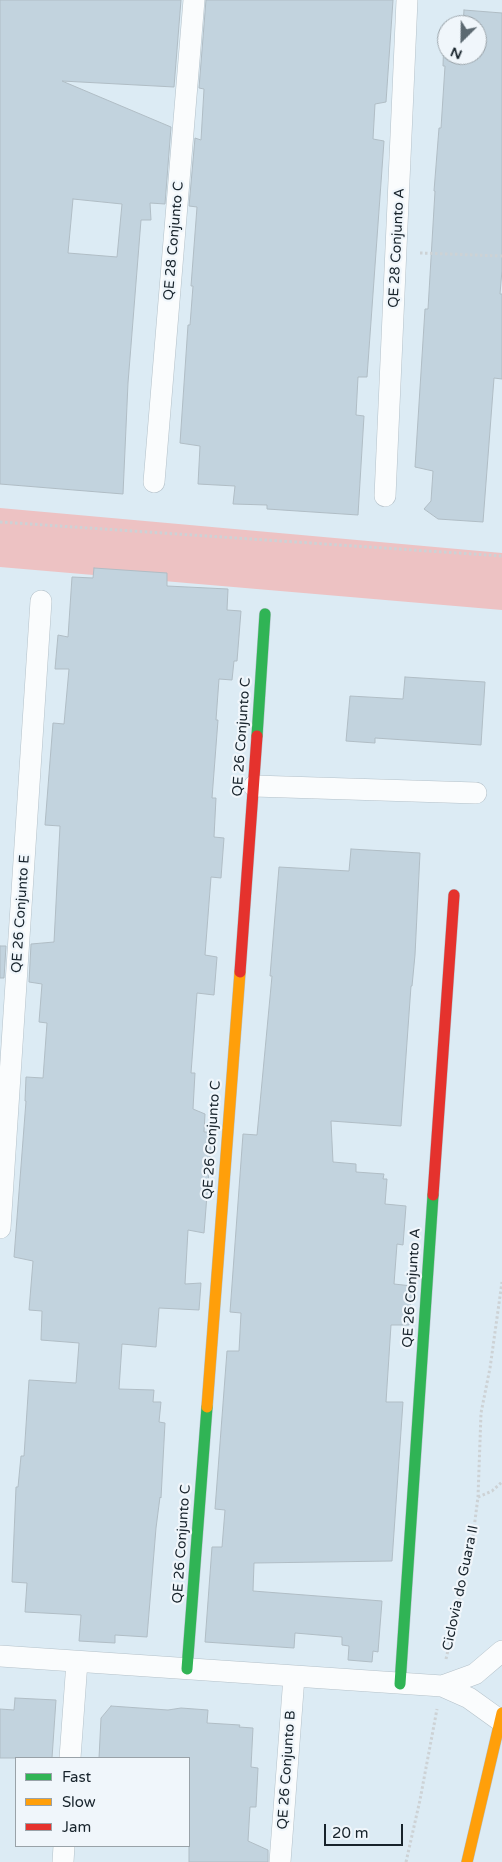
<!DOCTYPE html>
<style>
body{margin:0}
#map{position:relative;width:502px;height:1862px;overflow:hidden;background:#dcebf4;font-family:"Varela Round",sans-serif}
canvas{display:block}
.legend{position:absolute;left:15px;top:1757px;width:175px;height:90px;box-sizing:border-box;background:#f0f6fb;border:1px solid #99a2a8;margin:0;padding:6px 9px;list-style:none;font-size:15px;color:#17232b}
.legend li{display:flex;align-items:center;gap:10px;height:25px}
.legend b{width:25px;border:1px solid #99a2a8}
.north{position:absolute;left:437px;top:15px;width:50px;height:50px;box-sizing:border-box;background:#f0f6fb;border:1px solid #99a2a8;border-radius:50%;rotate:203deg;font-size:14px;font-weight:700;line-height:20px;text-align:center;color:#17232b}
.north::after{content:'';display:block;margin:auto;width:18px;height:22px;background:#5c6971;clip-path:polygon(50% 0,100% 100%,50% 72%,0 100%)}
.scale{position:absolute;left:324px;top:1824px;width:79px;height:22px;box-sizing:border-box;border:2px solid #17232b;border-top:0;padding-left:6px;font-size:15px;line-height:18px;white-space:nowrap;color:#17232b;-webkit-text-stroke:4px #f0f6fb;paint-order:stroke}
</style>
<div id="map">
<canvas width="502" height="1862"></canvas>
<ul class="legend">
<li><b style="height:6px;background:#30b455"></b>Fast</li>
<li><b style="height:6px;background:#ff9f0a"></b>Slow</li>
<li><b style="height:6px;background:#e5322d"></b>Jam</li>
</ul>
<div class="north">N</div>
<div class="scale">20 m</div>
</div>
<script>
const g = document.querySelector('canvas').getContext('2d');
g.lineJoin = 'round';
function fillPath(path, color) { g.fillStyle = color; g.fill(path, 'evenodd'); }
const toPath = rows => new Path2D(rows.map(r => 'M' + r).join(''));
function stroke(path, color, width, dash) { g.strokeStyle = color; g.lineWidth = width; g.lineCap = dash ? 'butt' : 'round'; g.setLineDash(dash || []); g.stroke(path); }
function write(font, color, halo, rows, align = 'center') {
  g.font = font + ' "Varela Round",sans-serif'; g.lineWidth = 4.5; g.setLineDash([]); g.textBaseline = 'middle'; g.strokeStyle = halo; g.fillStyle = color; for (const [text, x, y, turn = 0] of rows) {
    g.save(); g.translate(x, y); g.rotate((+turn || 0) * Math.PI / 180); g.textAlign = isNaN(turn) ? turn : align; if (halo) g.strokeText(text, 0, 0); g.fillText(text, 0, 0); g.restore();
  }
}
fillPath(toPath([
 [0,508,502,553,502,610,0,567]
]), '#edc2c3');
const building = toPath([
 [0,0,181,0,174,87,62,81,171,127,165,204,150,203,151,220,141,220,128,383,123,494,0,484,0,0],
 [73,199,122,204,117,257,68,253,73,199],
 [206,0,393,0,386,102,375,104,373,139,384,141,367,377,358,377,356,415,364,416,358,515,267,509,267,505,233,504,235,486,198,484,200,446,180,443,188,325,190,325,193,286,191,286,197,207,189,206,195,138,201,140,204,89,199,88,206,0],
 [464,10,502,13,502,270,500,294,502,294,502,379,494,378,483,522,438,519,424,509,431,501,433,471,415,467,425,309,428,309,435,191,434,191,439,128,441,128,445,66,443,66,444,34,447,35,447,55,477,55,477,25,463,25,464,10],
 [94,568,167,573,167,586,228,589,227,610,241,611,237,661,234,661,232,680,219,679,216,720,218,720,212,798,216,798,214,837,224,838,221,878,211,877,205,955,217,957,214,995,197,993,191,1073,195,1073,193,1109,205,1114,204,1132,212,1132,204,1233,188,1230,185,1284,201,1283,199,1310,159,1308,156,1347,122,1344,119,1389,154,1390,153,1402,161,1402,159,1422,165,1423,161,1498,160,1497,156,1528,147,1637,115,1635,115,1643,79,1641,81,1615,25,1612,27,1583,12,1582,16,1487,18,1487,21,1456,24,1456,29,1380,76,1383,79,1343,41,1340,42,1311,29,1310,33,1261,14,1257,26,1101,25,1101,26,1077,43,1078,47,1023,39,1022,42,984,29,982,31,944,54,942,60,826,45,825,53,723,64,724,69,669,55,669,58,635,68,637,72,577,93,578,94,568],
 [405,677,485,682,481,745,375,738,375,743,346,741,350,696,403,699,405,677],
 [351,849,420,853,415,955,412,986,411,986,401,1126,331,1121,333,1162,356,1164,356,1172,384,1174,383,1179,387,1179,385,1204,406,1206,403,1245,397,1244,394,1284,412,1286,409,1325,391,1325,386,1402,403,1402,392,1561,254,1563,253,1591,382,1601,378,1652,373,1651,372,1662,348,1660,349,1646,342,1645,342,1637,295,1633,294,1648,205,1642,212,1547,222,1547,225,1510,215,1509,227,1351,239,1351,241,1313,230,1312,243,1134,257,1135,272,976,270,976,279,867,349,871,351,849],
 [0,946,6,946,4,978,0,978,0,946],
 [15,1698,56,1700,52,1758,0,1758,0,1709,14,1710,15,1698],
 [111,1706,168,1710,181,1708,208,1710,207,1723,240,1725,239,1727,253,1728,251,1767,258,1768,256,1807,250,1807,248,1841,268,1850,268,1862,189,1862,189,1758,99,1758,101,1718,111,1706]
]);
fillPath(building, '#c2d3de');
stroke(building, '#b0bdc5', 1);
const street = toPath([
 [154,482,194,0],
 [385,496,407,0],
 [254,786,476,793],
 [0,1228,41,601],
 [0,1656,442,1686,469,1698,501,1721],
 [442,1686,475,1674,502,1651],
 [70,1758,77,1662],
 [63,1862,64,1846],
 [280,1862,294,1677]
]);
const fast = toPath([
 [257,736,265,614],
 [187,1669,207,1407],
 [400,1684,433,1195]
]);
const slow = toPath([
 [207,1407,240,972],
 [467,1862,502,1713]
]);
const jam = toPath([
 [240,972,257,736],
 [433,1195,454,895]
]);
stroke(street, '#b4c1c9', 22);
stroke(fast, '#b4c1c9', 12);
stroke(slow, '#b4c1c9', 12);
stroke(jam, '#b4c1c9', 12);
stroke(toPath([
 [420,253,502,256],
 [0,522,502,556],
 [478,1497,492,1491,502,1482],
 [446,1659,472,1544,478,1497,481,1413,490,1368,502,1282],
 [406,1862,420,1800,437,1709]
]), '#cdd2d5', 3, [2.5, 2.5]);
stroke(street, '#fafcfd', 21);
stroke(fast, '#30b455', 11);
stroke(slow, '#ff9f0a', 11);
stroke(jam, '#e5322d', 11);
write('14px', '#17232b', '#f0f6fb', [
 ["QE 28 Conjunto C",174,241,-85],
 ["QE 28 Conjunto A",397,248,-87],
 ["QE 26 Conjunto C",242,737,-86],
 ["QE 26 Conjunto E",21,914,-86],
 ["QE 26 Conjunto C",212,1140,-86],
 ["QE 26 Conjunto A",412,1288,-86],
 ["QE 26 Conjunto C",182,1544,-86],
 ["Ciclovia do Guara II",461,1588,-78],
 ["QE 26 Conjunto B",287,1770,-86]
]);
</script>
